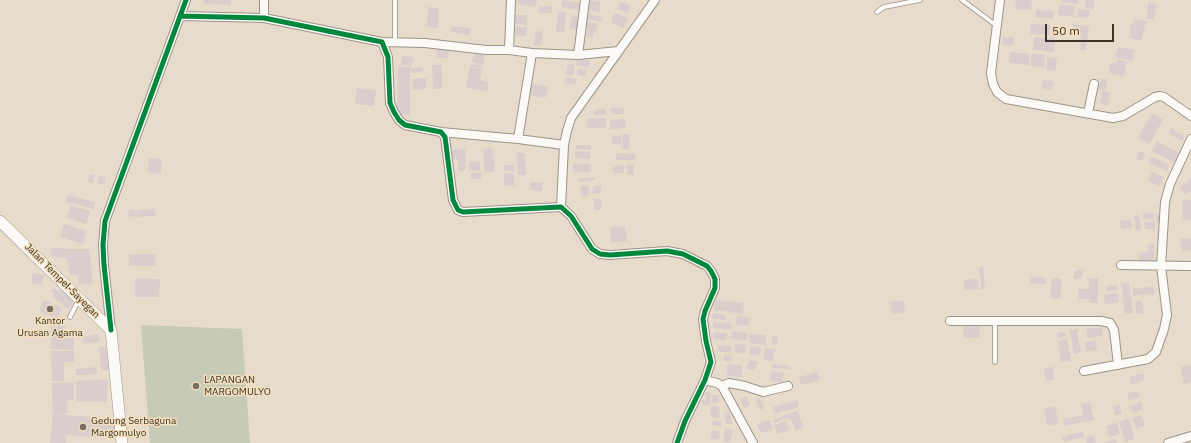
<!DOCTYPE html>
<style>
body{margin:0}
#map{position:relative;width:1191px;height:443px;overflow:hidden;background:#e7dccb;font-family:"IBM Plex Sans",sans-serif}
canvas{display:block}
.scale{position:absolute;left:1045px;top:24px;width:69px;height:18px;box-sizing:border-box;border:2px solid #3c3427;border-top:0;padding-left:5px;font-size:12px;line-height:14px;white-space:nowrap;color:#3c3427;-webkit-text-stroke:3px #f4dfbe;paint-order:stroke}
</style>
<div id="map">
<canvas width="1191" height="443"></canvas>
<div class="scale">50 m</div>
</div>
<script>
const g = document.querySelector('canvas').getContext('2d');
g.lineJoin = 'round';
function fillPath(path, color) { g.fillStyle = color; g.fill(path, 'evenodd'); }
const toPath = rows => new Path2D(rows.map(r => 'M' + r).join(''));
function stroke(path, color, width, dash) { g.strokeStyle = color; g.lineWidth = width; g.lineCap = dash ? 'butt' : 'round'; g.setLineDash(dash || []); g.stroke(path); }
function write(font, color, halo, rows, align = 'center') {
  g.font = font + ' "IBM Plex Sans",sans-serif'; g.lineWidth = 3; g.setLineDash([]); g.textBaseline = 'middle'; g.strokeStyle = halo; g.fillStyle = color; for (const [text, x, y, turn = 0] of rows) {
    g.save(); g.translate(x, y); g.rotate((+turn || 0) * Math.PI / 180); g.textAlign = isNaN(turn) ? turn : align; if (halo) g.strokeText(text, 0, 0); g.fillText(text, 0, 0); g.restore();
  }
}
fillPath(toPath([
 [141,325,242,329,250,443,150,443]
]), '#c6cab6');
fillPath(toPath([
 [204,0,231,0,231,5,204,4],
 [518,0,537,0,536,7,517,4],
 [562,0,582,3,581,10,561,7],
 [589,0,601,1,599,12,587,10],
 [1016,0,1032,0,1031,10,1015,9],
 [1063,0,1078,0,1078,4,1062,2],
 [1086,0,1094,0,1094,9,1085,8],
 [620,1,631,6,627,13,617,9],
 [1148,3,1156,4,1154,19,1147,19],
 [1059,5,1075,6,1074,17,1058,15],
 [539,6,552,6,552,13,539,13],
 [428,7,439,8,438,28,427,27],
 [1078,9,1090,10,1089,18,1077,17],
 [1036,10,1054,11,1053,19,1035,17],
 [558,12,566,12,564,33,556,32],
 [614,13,628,18,624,28,611,23],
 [588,14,602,17,601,22,587,19],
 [515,15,527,15,527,25,515,24],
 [572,16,580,18,579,30,569,29],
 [1134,19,1146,21,1141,41,1129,38,1131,31,1129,31,1131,23,1133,24],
 [586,21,598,24,596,32,594,32,593,38,586,37,588,30,584,29],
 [1031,24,1050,25,1049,35,1030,34],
 [1073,24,1089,26,1086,50,1080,50,1081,36,1072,35],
 [451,26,471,28,470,35,450,32],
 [516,26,527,27,526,36,515,35],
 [536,31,543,32,542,46,534,45],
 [1003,37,1014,37,1014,45,1003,45],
 [1034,37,1055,39,1054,52,1033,50],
 [437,47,448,47,448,58,437,58],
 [1118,47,1135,50,1132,61,1115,57],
 [1010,52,1030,54,1029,65,1009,63],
 [474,53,485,55,483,65,472,62],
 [1032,54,1045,55,1044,67,1030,66],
 [402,56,413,57,412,66,401,65],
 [1047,57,1057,58,1056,71,1046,70],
 [578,58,590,61,588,68,576,65],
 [1118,59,1127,62,1124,76,1109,73,1111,62,1117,63],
 [471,64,482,65,481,68,471,67],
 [568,64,575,65,573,76,566,75],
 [432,65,442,65,442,89,433,89],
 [398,67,410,67,410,115,397,115],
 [423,67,423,72,411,73,411,68],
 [470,67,482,69,480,80,489,82,487,91,466,88],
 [578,68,586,70,585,76,577,75],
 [426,78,426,89,413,90,413,79],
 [565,78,577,79,576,85,564,83],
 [1101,79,1107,80,1105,91,1098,89],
 [1043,80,1053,81,1052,90,1041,88],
 [530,83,548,87,545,98,527,95],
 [357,88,376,90,374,106,355,104],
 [1102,91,1110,92,1108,105,1100,104],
 [611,108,624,108,623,114,611,114],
 [606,109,606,115,594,115,594,110],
 [1152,113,1163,119,1150,144,1138,138],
 [606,118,606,128,587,128,587,119],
 [625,119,626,128,610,129,610,120],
 [1171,128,1184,137,1181,141,1168,133],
 [623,134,630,134,629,149,622,149],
 [612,136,621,136,621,145,612,144],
 [1156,141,1180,153,1175,163,1152,151],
 [576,145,591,145,591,150,575,149],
 [492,148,495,171,485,173,483,149],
 [465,149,466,170,458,171,458,159,452,159,452,150],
 [575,151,591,152,590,159,575,158],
 [1138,151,1145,153,1142,161,1136,159],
 [517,153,525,153,526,175,518,175],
 [616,153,635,154,635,160,616,160],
 [1150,157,1169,164,1167,171,1148,163],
 [149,158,162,159,161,174,148,172],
 [469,161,480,162,480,171,469,170],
 [573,164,591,164,591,172,573,172],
 [504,165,514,165,514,171,504,171],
 [613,165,624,166,624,173,613,173],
 [627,165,634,165,634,175,627,174],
 [481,172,481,179,471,179,471,173],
 [1152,172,1164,177,1160,186,1148,181],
 [504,173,514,174,514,186,504,185],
 [89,174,95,175,93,183,88,182],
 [99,176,106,177,104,185,97,183],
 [595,177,595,180,579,182,578,179],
 [1191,179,1191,191,1185,195,1180,187],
 [530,182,543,182,542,191,530,190],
 [581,186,589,186,588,196,581,196],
 [593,186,601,186,601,194,592,193],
 [67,195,95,202,94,209,66,202],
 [594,199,602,200,601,210,594,210],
 [1182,200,1191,200,1191,220,1183,220],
 [71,205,90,211,86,224,67,218],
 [129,209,136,210,135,217,128,216],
 [155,209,155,216,137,217,136,210],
 [1143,213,1154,214,1153,220,1143,219],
 [1157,214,1164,214,1162,223,1156,222],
 [1139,215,1141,230,1136,230,1134,216],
 [1131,220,1132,228,1121,229,1120,221],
 [1144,222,1155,222,1155,229,1145,229],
 [64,224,87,231,83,244,60,237],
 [625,226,627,241,611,243,610,227],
 [1191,238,1191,250,1182,251,1180,239],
 [1154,244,1154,264,1148,264,1148,260,1139,261,1139,253,1148,252,1148,245],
 [52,247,68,249,89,249,93,283,79,285,78,275,70,275,67,259,50,256],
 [129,254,155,254,155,266,129,266],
 [979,267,983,267,985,289,981,289],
 [1082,270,1082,278,1074,279,1074,271],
 [33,273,44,275,42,285,31,283],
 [1031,277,1046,278,1046,284,1030,283],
 [135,278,160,279,159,297,135,297],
 [1052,278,1062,279,1060,299,1050,298],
 [1089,278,1098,278,1098,303,1089,303,1089,299,1079,299,1078,289,1089,289],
 [978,279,979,289,964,290,964,280],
 [1129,282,1133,313,1125,315,1121,283],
 [1117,285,1117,290,1107,291,1106,286],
 [61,287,76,299,68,309,53,297,55,294,51,291,54,288,58,291],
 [1154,287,1155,294,1133,296,1133,288],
 [1118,293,1119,302,1105,304,1104,295],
 [43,300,62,308,57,319,39,311],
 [716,300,744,303,743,314,714,310],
 [903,300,905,312,892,314,890,302],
 [1142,301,1144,313,1136,314,1135,302],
 [713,313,726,315,726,320,712,319],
 [737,316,749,317,749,326,736,325],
 [713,322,731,323,731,329,713,328],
 [964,325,980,325,979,338,963,338],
 [51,326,65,326,65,337,74,337,74,350,50,349],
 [1102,327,1103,336,1088,338,1086,329],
 [1077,329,1081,353,1074,354,1070,330],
 [732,331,748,333,747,340,731,339],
 [1065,332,1066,336,1057,338,1057,333],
 [713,333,727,333,727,340,713,339],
 [98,334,99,342,83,344,82,337],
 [750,334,766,335,766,345,749,343],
 [772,336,778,337,778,345,772,345],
 [1067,339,1071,361,1061,362,1058,341],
 [1096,340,1097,350,1086,352,1085,342],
 [735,344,746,345,745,353,734,352],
 [718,345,732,346,732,352,718,352],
 [106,346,109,370,101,370,99,347],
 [751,346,761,347,760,355,749,354],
 [765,348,775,350,773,361,763,359],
 [51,351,74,351,74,362,64,362,64,381,52,381],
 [724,355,732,356,731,362,724,361],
 [749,361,758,361,754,371,746,369],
 [727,364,742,365,742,377,727,376],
 [773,364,790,366,790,369,772,368],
 [1191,365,1191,382,1184,384,1181,367],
 [97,367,97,374,76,375,76,369],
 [1053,367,1054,380,1046,381,1044,368],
 [772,371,784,373,782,383,770,381],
 [818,372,820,380,801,385,799,377],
 [1143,373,1145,380,1131,385,1129,377],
 [108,379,107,402,76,401,76,381],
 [74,382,74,400,67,400,67,414,54,414,115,419,114,439,66,435,66,443,50,443,53,414,52,383],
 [1138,391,1139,398,1129,400,1127,393],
 [706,392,711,392,710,405,702,405,702,400,706,400],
 [712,395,719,395,719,403,712,404],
 [746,396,750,405,744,408,740,399],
 [760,398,764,408,760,410,756,400],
 [798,400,799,407,775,414,773,407],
 [1090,402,1094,420,1064,426,1063,419,1083,415,1081,404],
 [1141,402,1143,409,1133,413,1130,406],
 [1120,405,1122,414,1115,415,1113,406],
 [711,406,720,407,719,418,710,417],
 [1056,407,1058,424,1047,425,1044,408],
 [797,411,804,427,796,431,790,417,774,423,773,420],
 [730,412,732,424,726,424,724,413],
 [1141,415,1145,425,1136,429,1132,418],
 [1129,419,1135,439,1125,442,1119,422],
 [713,420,721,421,721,426,712,425],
 [769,420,773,429,761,433,757,424],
 [786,421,789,430,777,434,774,425],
 [1117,423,1120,434,1109,437,1106,426],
 [725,428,733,430,730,443,723,441],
 [711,431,719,431,720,439,711,440],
 [1083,431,1084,437,1064,442,1062,437],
 [1093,435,1096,443,1087,443,1086,437],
 [1115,439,1117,443,1104,443]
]), '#d9cecc');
const service = toPath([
 [962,0,997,26],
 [877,12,884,7,920,0],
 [395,42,395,0],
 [70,317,79,299],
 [995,321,995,362]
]);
const minor = toPath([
 [264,0,264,18],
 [1000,0,991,73,993,84,997,92,1006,99,1113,118,1123,116,1155,97,1160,96,1164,97,1191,116],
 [180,16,264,18,382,42,388,57,390,103,394,112,399,120,405,125,441,132,445,137,453,200,458,210,463,212,561,207,571,216,592,249,600,254,610,255,667,251,683,254,707,266,711,271,715,279,715,288,705,311,703,319,706,341,711,362,705,380,685,421,677,443],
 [382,42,425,43,486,50,509,50,532,53,578,55,618,51],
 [509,50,511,0],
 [578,55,585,0],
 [1088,113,1094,84],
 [441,132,518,139,564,145],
 [518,139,532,53],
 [561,207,564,145,567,131,571,118,655,0],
 [1121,265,1191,266],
 [950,321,1101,321,1110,323,1114,330,1118,365],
 [111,330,104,265,103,245,105,221,186,0],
 [1084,371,1148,359,1156,352,1164,329,1167,315,1161,266,1165,202,1170,184,1191,139],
 [705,380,717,383,722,386,753,443],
 [722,386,729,383,745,386,763,392,788,386],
 [1168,443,1191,436]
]);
const secondary = toPath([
 [0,221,111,330,122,443]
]);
stroke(service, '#9c9487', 5.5);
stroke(minor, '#9c9487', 10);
stroke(secondary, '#9c9487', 12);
stroke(service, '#fbfaf7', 4);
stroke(minor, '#fbfaf7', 8);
stroke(secondary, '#fbfaf7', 11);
stroke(toPath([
 [180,16,264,18,382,42,388,57,390,103,394,112,399,120,405,125,441,132,445,137,453,200,458,210,463,212,561,207,571,216,592,249,600,254,610,255,667,251,683,254,707,266,711,271,715,279,715,288,705,311,703,319,706,341,711,362,705,380,685,421,677,443],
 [111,330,104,265,103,245,105,221,186,0]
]), '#00873e', 5);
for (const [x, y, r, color] of [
 [50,309,4,"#786f60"],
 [196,386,4,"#786f60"],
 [83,427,4,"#786f60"]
]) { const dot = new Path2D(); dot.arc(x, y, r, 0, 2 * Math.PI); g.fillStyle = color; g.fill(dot); stroke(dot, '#f4dfbe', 1.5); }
write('10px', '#3c3427', '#f4dfbe', [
 ["Jalan Tempel-Sayegan",62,281,45]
]);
write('10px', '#3c3427', '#f4dfbe', [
 ["Kantor",50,321,"center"],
 ["Urusan Agama",50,333,"center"],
 ["LAPANGAN",204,380],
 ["MARGOMULYO",204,392],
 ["Gedung Serbaguna",91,421],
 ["Margomulyo",91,433]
], 'left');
</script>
